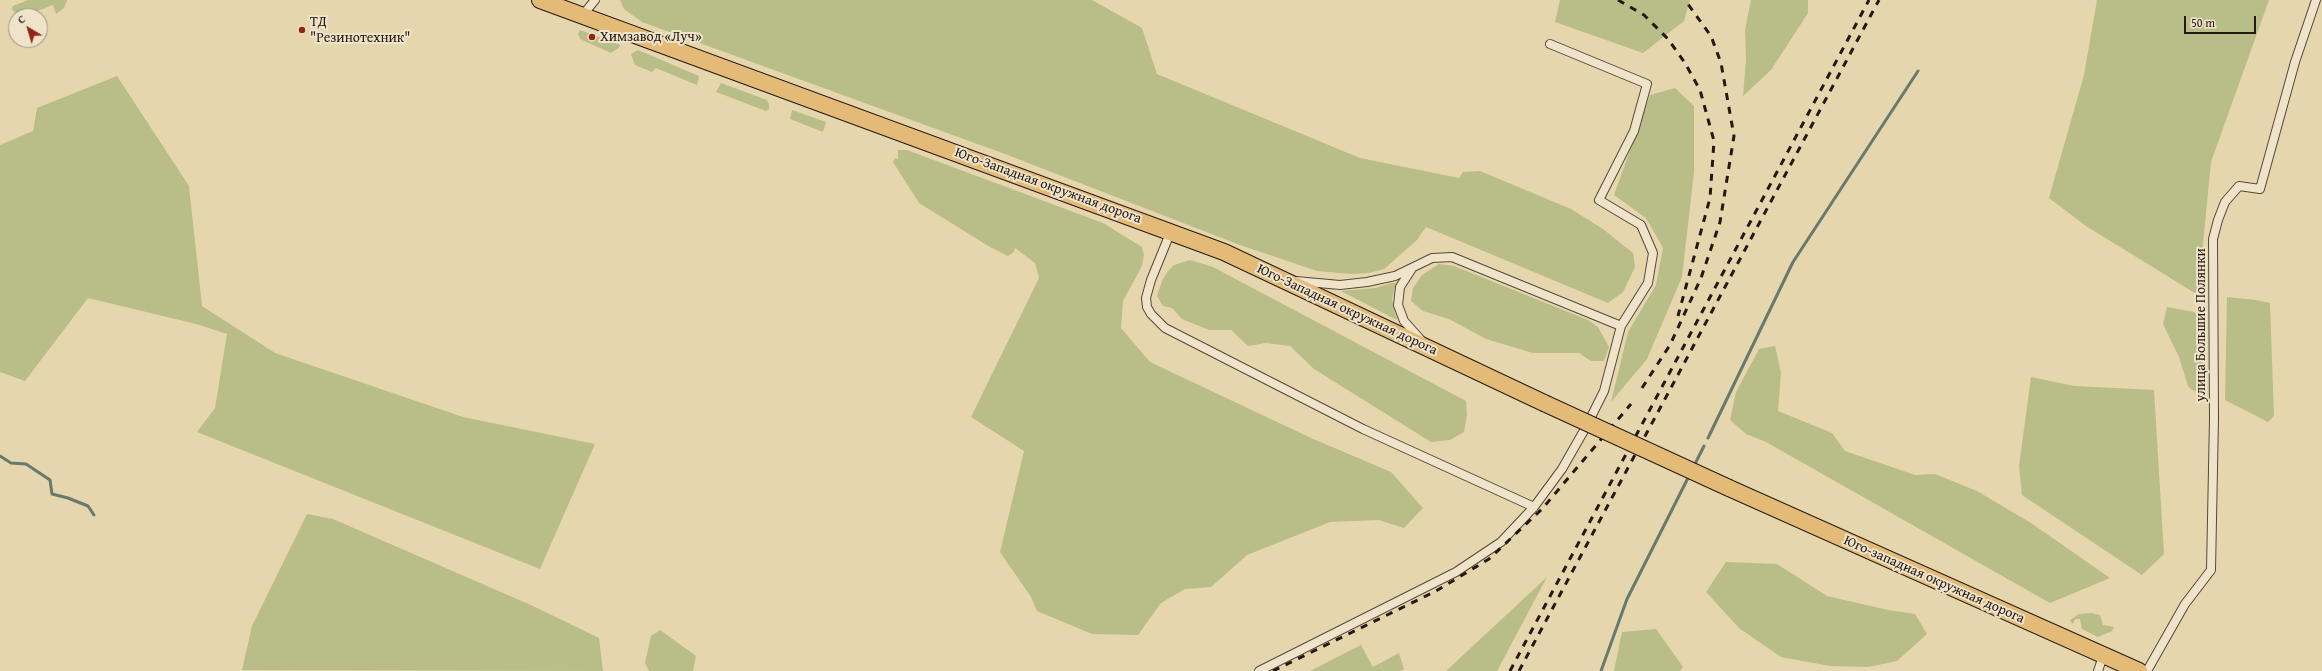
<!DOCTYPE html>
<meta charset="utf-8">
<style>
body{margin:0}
#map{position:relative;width:2322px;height:671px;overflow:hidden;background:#e6d6ae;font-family:"Gentium Book Plus",serif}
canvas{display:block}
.north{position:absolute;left:8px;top:8px;width:40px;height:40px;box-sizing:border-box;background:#efe4ca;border:1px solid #9e9380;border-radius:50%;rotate:322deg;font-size:11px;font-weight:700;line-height:16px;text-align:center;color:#241912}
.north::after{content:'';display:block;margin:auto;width:14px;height:18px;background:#8f2418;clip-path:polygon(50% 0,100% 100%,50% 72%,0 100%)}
.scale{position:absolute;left:2184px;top:16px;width:72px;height:18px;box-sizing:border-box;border:2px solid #241912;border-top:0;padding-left:5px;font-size:12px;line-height:14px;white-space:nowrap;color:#241912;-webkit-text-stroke:3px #efe4ca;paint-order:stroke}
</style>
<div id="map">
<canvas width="2322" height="671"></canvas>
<div class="north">С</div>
<div class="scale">50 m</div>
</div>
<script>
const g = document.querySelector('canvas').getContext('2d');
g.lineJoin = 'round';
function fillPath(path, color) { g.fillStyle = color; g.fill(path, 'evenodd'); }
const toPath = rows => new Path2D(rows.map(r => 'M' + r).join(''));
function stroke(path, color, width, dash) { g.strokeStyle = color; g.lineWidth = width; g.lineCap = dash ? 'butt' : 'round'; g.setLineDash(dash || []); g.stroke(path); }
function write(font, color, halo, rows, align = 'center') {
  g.font = font + ' "Gentium Book Plus",serif'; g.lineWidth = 4; g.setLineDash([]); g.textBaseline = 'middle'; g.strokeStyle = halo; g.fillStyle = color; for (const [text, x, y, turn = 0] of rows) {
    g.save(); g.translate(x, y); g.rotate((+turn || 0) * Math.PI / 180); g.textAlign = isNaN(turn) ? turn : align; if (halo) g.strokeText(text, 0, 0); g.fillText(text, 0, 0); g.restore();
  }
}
fillPath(toPath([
 [28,0,67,0,64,8,56,14,53,5,24,16,17,16,12,9,13,6],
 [620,0,1092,0,1142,28,1157,74,1360,158,1459,178,1463,172,1480,171,1571,209,1603,229,1633,253,1635,267,1623,292,1608,303,1426,227,1417,240,1384,269,1369,273,1350,274,1317,271,1240,245,1005,154,642,22,624,9],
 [1560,0,1690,0,1684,21,1643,53,1555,22],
 [1751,0,1808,0,1808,13,1771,70,1743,96,1746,60,1745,30],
 [2097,0,2269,0,2211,162,2198,295,2086,226,2049,198,2084,75],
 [580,30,620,45,619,48,611,53,580,39,578,34],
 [638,50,699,76,697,85,656,68,652,72,635,65,631,54],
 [117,76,189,186,202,306,275,353,463,417,595,444,540,569,197,432,215,408,227,334,196,324,88,298,25,381,0,372,0,145,33,131,37,108],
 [721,83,767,100,769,104,769,109,766,111,716,92],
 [1675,88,1694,106,1694,172,1682,277,1647,359,1611,402,1628,332,1656,285,1663,248,1646,218,1614,195,1650,95],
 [792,110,826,122,823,132,790,119],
 [898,150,907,150,1103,223,1142,247,1144,255,1142,266,1123,301,1121,328,1150,362,1311,438,1391,472,1423,508,1404,528,1379,520,1330,522,1247,555,1211,587,1185,589,1161,603,1138,635,1092,634,1037,611,1031,597,1000,552,1024,451,971,417,1039,278,1035,263,1015,248,1014,252,1008,256,990,247,919,203,893,162,895,158,898,159],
 [1190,260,1213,267,1466,401,1467,415,1464,432,1450,440,1431,442,1314,369,1290,346,1266,343,1248,346,1231,330,1209,330,1182,319,1172,308,1163,306,1157,296,1162,281,1168,271,1174,265],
 [1439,264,1454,266,1588,320,1598,327,1609,347,1604,361,1591,361,1579,353,1533,353,1486,339,1449,319,1423,311,1411,301,1413,288,1422,275],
 [1391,283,1396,283,1392,299,1397,320,1341,291,1376,288],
 [2227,297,2256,300,2270,303,2274,416,2268,422,2225,400],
 [2167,307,2194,312,2207,326,2204,393,2192,390,2188,386,2179,357,2163,324],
 [1775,346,1781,373,1778,411,1832,433,1845,451,1915,475,1935,474,1977,491,2031,523,2110,578,2050,603,1766,442,1746,434,1730,420,1736,392,1759,349],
 [2031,377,2074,386,2154,390,2164,554,2142,575,2022,495,2019,466],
 [307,514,333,519,533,606,599,638,603,671,242,670,252,626],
 [1726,562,1777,564,1827,596,1888,610,1915,614,1927,634,1897,661,1868,667,1830,666,1781,657,1739,628,1706,592],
 [1547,577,1497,671,1446,671],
 [2091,613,2100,615,2103,625,2114,627,2112,631,2098,637,2082,629,2080,619,2075,619,2073,624,2070,620,2079,614],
 [1656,629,1683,667,1680,671,1614,671,1622,632],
 [660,630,696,656,693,671,649,671,645,663,651,636],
 [1361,645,1373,667,1399,653,1404,669,1400,671,1310,671]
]), '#b9bd87');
stroke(toPath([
 [1708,438,1793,262,1918,71],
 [0,456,11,463,26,464,50,480,52,494,68,498,88,506,94,515],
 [1694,466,1704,446],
 [1601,671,1627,599,1690,474]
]), '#68796e', 3);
const street = toPath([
 [582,16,595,0],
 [1171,231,1151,280,1146,298,1147,307,1151,314,1165,328,1363,429,1534,507],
 [1411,270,1400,287,1398,305,1404,321,1421,340],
 [1296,281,1340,285,1367,282,1395,276,1432,258,1452,257,1621,326],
 [1259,671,1456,572,1501,542,1534,507,1562,469,1586,427,1604,391,1621,326,1648,283,1653,253,1641,225,1599,200,1634,131,1647,84,1550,44],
 [2098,671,2103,656],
 [2147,671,2185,604,2211,570,2214,418,2213,239,2218,220,2225,202,2239,186,2260,189,2295,62,2316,0]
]);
const highway = toPath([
 [540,0,1224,252,1544,403],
 [1729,488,2139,671]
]);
stroke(street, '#544839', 10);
stroke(highway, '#241912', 18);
stroke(street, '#efe4ca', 8);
stroke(highway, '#e3bb77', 16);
stroke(toPath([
 [1618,0,1644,15,1668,39,1685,63,1700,90,1714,141,1710,198,1678,316],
 [1642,388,1670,345,1701,278,1720,222,1734,136,1721,63,1711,36,1685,0],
 [1273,671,1436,591,1489,559,1542,509,1631,404],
 [1510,671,1869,0],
 [1519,671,1879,0]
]), '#241912', 3, [7, 7]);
const highwayBridge = toPath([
 [1544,403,1729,488]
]);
stroke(highwayBridge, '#241912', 18, []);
stroke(highwayBridge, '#e3bb77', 16);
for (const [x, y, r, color] of [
 [302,30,4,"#8f2418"],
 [592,37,4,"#8f2418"]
]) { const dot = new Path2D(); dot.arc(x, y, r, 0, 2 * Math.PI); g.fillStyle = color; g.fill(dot); stroke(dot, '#efe4ca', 1.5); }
write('14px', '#241912', '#efe4ca', [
 ["ТД",310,22],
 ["\"Резинотехник\"",310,38],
 ["Химзавод «Луч»",600,37]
], 'left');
write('14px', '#241912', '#efe4ca', [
 ["Юго-Западная окружная дорога",1048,186,20],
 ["Юго-Западная окружная дорога",1347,310,25],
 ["улица Большие Полянки",2201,325,-90],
 ["Юго-западная окружная дорога",1934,580,24]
]);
</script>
